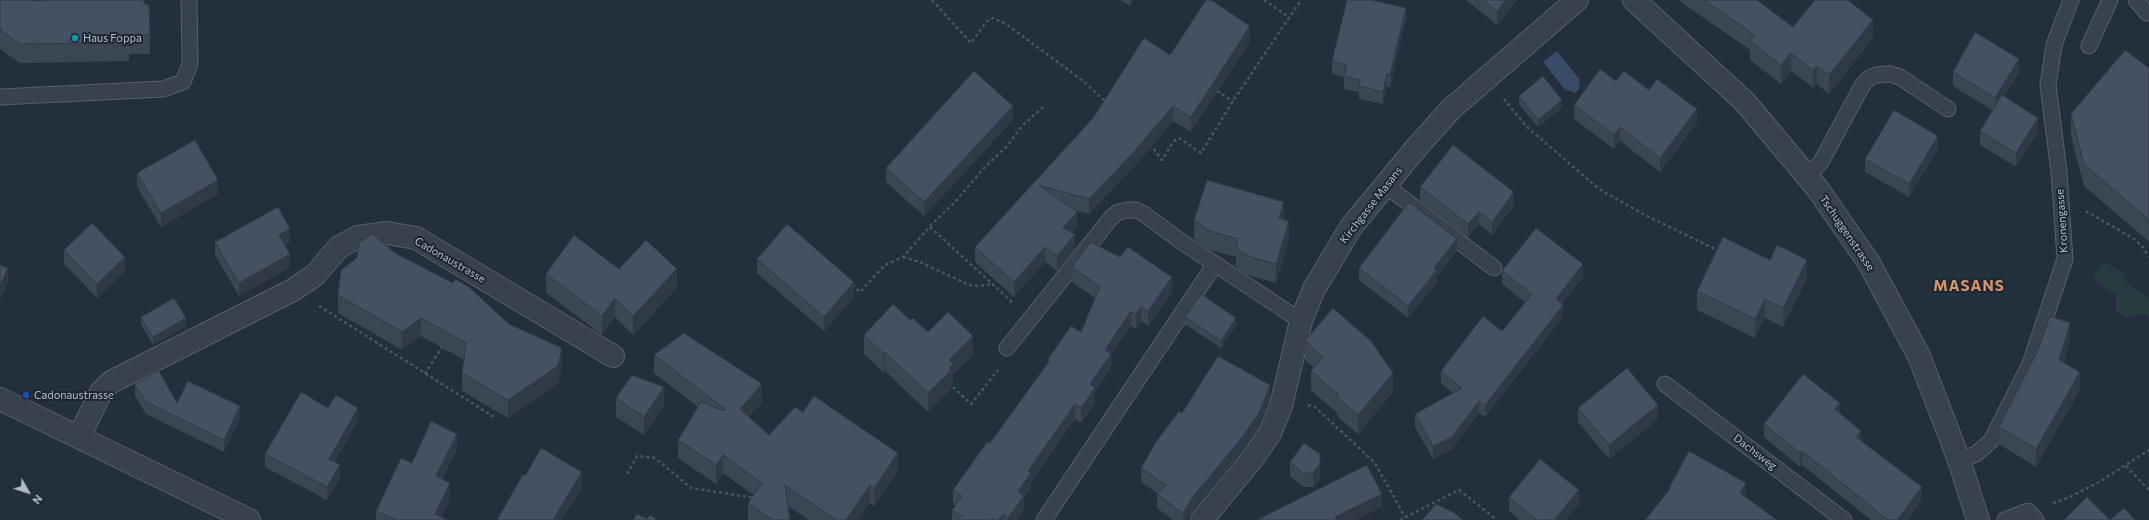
<!DOCTYPE html>
<style>
body{margin:0}
#map{position:relative;width:2149px;height:520px;overflow:hidden;background:#242f3e;font-family:Commissioner,sans-serif}
canvas{display:block}
.north{position:absolute;left:8px;top:472px;width:40px;height:40px;-webkit-text-stroke:3px #1d2633;paint-order:stroke;rotate:129deg;font-size:11px;font-weight:700;line-height:16px;text-align:center;color:#b4bcc9}
.north::after{content:'';display:block;margin:auto;width:14px;height:18px;background:#b4bcc9;clip-path:polygon(50% 0,100% 100%,50% 72%,0 100%)}
</style>
<div id="map">
<canvas width="2149" height="520"></canvas>
<div class="north">N</div>
</div>
<script>
const g = document.querySelector('canvas').getContext('2d');
g.lineJoin = 'round';
function fillPath(path, color) { g.fillStyle = color; g.fill(path, 'evenodd'); }
const toPath = rows => new Path2D(rows.map(r => 'M' + r).join(''));
function stroke(path, color, width, dash) { g.strokeStyle = color; g.lineWidth = width; g.lineCap = dash ? 'butt' : 'round'; g.setLineDash(dash || []); g.stroke(path); }
function write(font, color, halo, rows, align = 'center') {
  g.font = font + ' Commissioner,sans-serif'; g.lineWidth = 4; g.setLineDash([]); g.textBaseline = 'middle'; g.strokeStyle = halo; g.fillStyle = color; for (const [text, x, y, turn = 0] of rows) {
    g.save(); g.translate(x, y); g.rotate((+turn || 0) * Math.PI / 180); g.textAlign = isNaN(turn) ? turn : align; if (halo) g.strokeText(text, 0, 0); g.fillText(text, 0, 0); g.restore();
  }
}
fillPath(toPath([
 [2103,262,2123,272,2127,283,2149,298,2149,318,2142,314,2127,318,2116,310,2115,294,2102,287,2093,277]
]), '#263c3f');
fillPath(toPath([
 [1557,51,1580,80,1578,82,1580,84,1579,89,1575,93,1568,90,1566,91,1543,62]
]), '#394c67');
const service = toPath([
 [2136,0,2147,13],
 [2089,46,2110,0],
 [0,97,163,89,183,82,190,64,189,0],
 [1808,176,1821,162,1862,86,1869,78,1876,75,1890,74,1900,77,1948,109],
 [1385,185,1494,268],
 [1007,348,1111,218,1118,212,1128,210,1136,210,1144,214,1182,242,1301,321],
 [1665,384,1844,520],
 [1959,460,1976,454,1991,441,2030,364,2065,259,2059,172,2048,85,2054,45,2071,0],
 [1044,520,1215,264],
 [2005,520,2028,511,2036,520]
]);
const minor = toPath([
 [1634,0,1745,102,1817,188,1869,263,1919,356,1959,460,1978,520],
 [0,399,249,520],
 [79,437,101,392,111,382,293,290,315,275,339,247,358,237,387,233,416,238,613,356],
 [1202,520,1253,458,1270,433,1281,406,1301,321,1314,289,1351,227,1417,147,1451,109,1577,0]
]);
stroke(service, '#565f6c', 17);
stroke(minor, '#565f6c', 24);
stroke(toPath([
 [932,0,971,43,987,21,993,18,1006,24,1082,80,1106,102],
 [1264,0,1289,17],
 [1217,91,1233,101],
 [1504,99,1526,126,1599,189,1645,215,1719,251],
 [1150,144,1162,160,1173,142,1179,138,1201,153,1233,101,1301,0],
 [2086,211,2134,239,2142,246,2149,257],
 [930,227,1012,302],
 [903,257,922,263,969,285,978,286,991,284],
 [852,285,860,292,885,265,903,257,932,224,954,203,985,167,1008,145,1022,126,1043,107],
 [319,306,494,417],
 [425,374,442,347],
 [953,387,971,404,998,370],
 [1308,405,1315,407,1375,463,1405,517],
 [2126,466,2149,490],
 [627,474,637,456,655,458,691,488,755,498],
 [2053,503,2070,497,2101,481,2149,450],
 [1400,520,1459,490,1497,520]
]), '#44595c', 2.5, [3, 3]);
stroke(service, '#38414e', 15);
stroke(minor, '#38414e', 22);
fillPath(toPath([
 [0,0,144,4,150,35,150,54,129,54,129,61,20,63,0,49],
 [1120,0,1134,0,1130,6],
 [1466,0,1517,0,1497,25],
 [1678,0,1757,0,1793,27,1873,38,1829,94,1817,84,1813,88,1791,71,1781,84,1750,60,1750,50],
 [1406,20,1390,87,1387,87,1383,104,1359,99,1359,92,1344,89,1344,77,1332,74,1332,61],
 [1250,41,1191,132,1173,121,1133,168,1089,214,1076,211,1077,227,1072,232,1075,249,1057,271,1045,262,1014,297,975,262,975,247,1170,55],
 [2149,68,2149,242,2084,186,2071,136,2071,114],
 [1953,72,2019,73,2004,96,2038,132,2016,167,1980,145,1980,131,1992,110,1953,86],
 [1616,81,1649,90,1697,123,1660,172,1620,141,1614,149,1574,119,1574,105],
 [1519,96,1562,108,1538,127,1519,104],
 [1013,120,924,216,886,182,886,168],
 [1938,149,1909,197,1865,172,1865,159],
 [137,173,218,194,161,227,137,187],
 [1420,187,1514,205,1492,235,1479,224,1468,237,1420,200],
 [1284,219,1289,240,1276,283,1248,275,1236,267,1236,257,1210,250,1194,239,1194,220],
 [215,242,290,242,285,245,290,267,239,296,215,255],
 [64,250,125,271,97,298,64,264],
 [1457,251,1437,276,1437,282,1408,318,1359,280,1359,268],
 [395,253,509,324,562,366,558,384,508,418,462,391,462,373,464,360,421,336,402,350,338,313,338,295,357,258],
 [757,259,854,297,824,331,757,273],
 [1770,260,1807,279,1783,327,1765,318,1755,338,1697,310,1697,291],
 [1072,267,1172,292,1148,326,1141,321,1136,329,1131,326,1111,355,1111,369,1095,392,1095,403,1081,423,1075,419,1031,482,1031,488,1024,498,1024,510,1017,520,952,520,952,510,955,506,953,504,953,490,990,443,1048,363,1048,359,1081,332,1095,298,1072,282],
 [619,269,677,288,633,335,615,317,602,335,546,293,546,274],
 [1502,271,1583,277,1562,303,1563,317,1485,417,1479,413,1452,449,1433,459,1415,427,1415,414,1453,393,1441,383,1441,371,1502,331,1525,302,1502,284],
 [141,317,186,326,153,345,141,324],
 [1185,317,1236,326,1221,348,1185,324],
 [910,320,928,332,973,355,953,375,953,383,951,386,951,389,928,412,885,371,884,373,864,354,864,335],
 [2070,340,2064,363,2080,390,2036,467,1999,444,1999,427],
 [1305,341,1393,392,1358,434,1337,416,1337,413,1311,390,1311,371,1314,368,1305,360],
 [654,355,762,403,749,417,769,435,898,471,874,506,870,503,858,520,809,520,788,506,790,520,748,520,748,503,754,495,723,473,716,484,678,458,678,440,698,407,654,373],
 [135,384,177,403,240,418,224,452,146,414,135,396],
 [616,398,664,406,644,435,616,417],
 [1270,399,1259,427,1243,450,1192,512,1187,520,1173,520,1157,508,1157,493,1141,482,1141,468,1182,413],
 [328,408,358,420,335,462,340,478,327,500,265,467,265,454],
 [1578,408,1658,419,1609,459,1578,422],
 [1840,413,1861,441,1922,500,1907,520,1871,520,1802,465,1800,467,1764,437,1764,424],
 [1304,443,1320,478,1313,487,1303,487,1290,476,1290,462],
 [457,449,442,479,450,499,441,517,448,520,376,520,376,511,412,463],
 [1509,497,1579,504,1566,520,1520,520,1509,511]
]), '#3b4654');
fillPath(toPath([
 [1130,0,1134,0,1130,6],
 [1506,0,1517,0,1497,25,1497,11],
 [1406,8,1406,20,1390,87,1390,75],
 [1873,20,1873,38,1829,94,1829,75],
 [1250,26,1250,41,1191,132,1191,117],
 [1791,53,1791,71,1781,84,1781,65],
 [2019,59,2019,73,1995,112,1995,98],
 [1817,66,1817,84,1813,88,1813,70],
 [1387,74,1387,87,1383,104,1383,92],
 [1562,100,1562,108,1538,127,1538,120],
 [1013,106,1013,120,924,216,924,202],
 [1173,106,1173,121,1133,168,1089,214,1089,199],
 [1697,109,1697,123,1660,172,1660,158],
 [2038,118,2038,132,2016,167,2016,153],
 [1620,127,1620,141,1614,149,1614,135],
 [1938,136,1938,149,1909,197,1909,184],
 [218,180,218,194,161,227,161,213],
 [1514,192,1514,205,1492,235,1492,222],
 [1284,202,1284,221,1279,218],
 [1077,212,1077,227,1063,243,1063,228],
 [1479,212,1479,224,1468,237,1468,224],
 [1289,221,1289,240,1276,283,1276,264],
 [290,229,290,242,279,248,279,235],
 [1075,234,1075,249,1057,271,1057,256],
 [1457,239,1457,251,1437,276,1437,282,1408,318,1408,306,1434,268],
 [1045,247,1045,262,1014,297,1014,282],
 [290,254,290,267,239,296,239,283],
 [125,257,125,271,97,298,97,284],
 [1807,260,1807,279,1783,327,1783,308],
 [1583,264,1583,277,1556,311,1556,299],
 [8,268,8,282,0,300,0,286],
 [677,269,677,288,633,335,633,316],
 [1172,277,1172,292,1148,326,1148,311],
 [854,282,854,297,824,331,824,317],
 [615,298,615,317,602,335,602,316],
 [1765,299,1765,318,1755,338,1755,319],
 [1563,305,1563,317,1485,417,1485,405],
 [1141,307,1141,321,1136,329,1136,315],
 [1131,311,1131,326,1111,355,1111,369,1095,392,1095,403,1081,423,1081,408,1090,384,1105,350],
 [186,318,186,326,153,345,153,337],
 [421,318,421,336,402,350,402,332],
 [1236,318,1236,326,1221,348,1221,341],
 [2070,323,2070,340,2059,378,2059,360],
 [973,336,973,355,953,375,953,383,951,386,951,389,928,412,928,393,949,360],
 [562,348,562,366,558,384,508,418,508,400],
 [885,352,885,371,884,373,884,354],
 [2080,372,2080,390,2036,467,2036,449],
 [1393,373,1393,392,1358,434,1358,415],
 [762,384,762,403,740,427,740,409],
 [1270,385,1270,399,1259,427,1243,450,1192,512,1187,520,1183,520,1183,513],
 [664,387,664,406,644,435,644,417],
 [1479,401,1479,413,1452,449,1433,459,1433,446],
 [1840,403,1840,417,1835,409],
 [1075,404,1075,419,1031,482,1031,488,1024,498,1024,510,1017,520,1008,520,1008,518,1018,491,1028,471],
 [1658,405,1658,419,1609,459,1609,445],
 [240,406,240,418,224,452,224,440],
 [358,408,358,420,329,472,329,459],
 [1861,431,1861,445,1856,437],
 [457,434,457,449,436,492,436,476],
 [1802,451,1802,465,1800,467,1800,453],
 [898,453,898,471,874,506,874,488],
 [723,455,723,473,716,484,716,465],
 [1320,464,1320,478,1313,487,1313,473],
 [340,465,340,478,327,500,327,487],
 [582,472,582,488,562,520,553,520],
 [450,483,450,499,440,520,435,514],
 [1746,483,1746,497,1740,506,1740,493],
 [870,485,870,503,858,520,846,520],
 [1922,487,1922,500,1907,520,1897,520],
 [1579,490,1579,504,1566,520,1554,520],
 [1382,494,1382,507,1356,520,1335,520,1335,517],
 [1003,514,1003,520,999,520]
]), '#303945');
const building = toPath([
 [0,0,32,0,33,1,49,0,144,0,144,4,149,5,150,35,129,35,129,42,20,44,0,30,0,0],
 [1206,0,1211,0,1250,26,1191,117,1173,106,1133,153,1089,199,1039,185,1077,212,1063,228,1075,234,1057,256,1045,247,1014,282,975,247,1093,118,1144,38,1170,55,1206,0],
 [1347,0,1372,0,1406,8,1390,75,1387,74,1383,92,1359,86,1360,80,1344,76,1347,65,1332,61,1347,0],
 [1483,0,1506,0,1497,11,1483,0],
 [1704,0,1757,0,1793,27,1815,0,1848,0,1873,20,1829,75,1817,66,1813,70,1791,53,1781,65,1750,41,1755,35,1704,0],
 [1975,32,2019,59,1995,98,1953,72,1975,32],
 [2125,50,2149,68,2149,220,2084,164,2071,114,2125,50],
 [1600,69,1616,81,1624,71,1649,90,1657,79,1697,109,1660,158,1620,127,1614,135,1574,105,1600,69],
 [974,71,1013,106,924,202,886,168,974,71],
 [1543,76,1562,100,1538,120,1519,96,1543,76],
 [2002,95,2038,118,2016,153,1980,131,2002,95],
 [1894,110,1938,136,1909,184,1865,159,1894,110],
 [195,140,218,180,161,213,137,173,195,140],
 [1453,145,1514,192,1492,222,1479,212,1468,224,1420,187,1453,145],
 [1207,180,1284,202,1279,218,1289,221,1276,264,1248,256,1236,248,1238,239,1210,231,1194,220,1207,180],
 [1409,202,1457,239,1434,268,1437,270,1408,306,1359,268,1409,202],
 [278,207,290,229,279,235,290,254,239,283,215,242,278,207],
 [92,223,125,257,97,284,64,250,92,223],
 [787,224,854,282,824,317,757,259,787,224],
 [1536,228,1583,264,1556,299,1563,305,1485,405,1479,401,1452,437,1433,446,1415,414,1462,388,1441,371,1483,316,1502,331,1532,294,1502,271,1536,228],
 [373,234,395,253,453,283,455,279,469,287,509,324,562,348,558,366,508,400,462,373,466,343,421,318,402,332,338,295,341,270,357,258,359,242,373,234],
 [574,235,619,269,646,240,677,269,633,316,615,298,602,316,546,274,574,235],
 [1723,237,1770,260,1777,245,1807,260,1783,308,1765,299,1755,319,1697,291,1723,237],
 [1091,242,1120,257,1128,247,1172,277,1148,311,1141,307,1136,315,1131,311,1105,350,1111,354,1090,384,1095,388,1081,408,1075,404,1028,471,1031,473,1018,491,1024,496,1008,518,1003,514,999,520,995,520,992,518,991,520,957,520,961,516,952,510,962,496,953,490,987,442,990,443,1050,360,1048,359,1071,326,1081,332,1100,287,1072,267,1091,242],
 [0,265,8,268,0,286,0,265],
 [1201,294,1236,318,1221,341,1185,317,1201,294],
 [174,298,186,318,153,337,141,317,174,298],
 [893,304,910,320,913,318,928,332,948,312,973,336,949,360,953,364,949,368,951,370,928,393,885,352,884,354,864,335,893,304],
 [1333,308,1371,341,1393,373,1358,415,1337,397,1339,395,1311,371,1323,357,1305,341,1333,308],
 [2050,316,2070,323,2059,360,2080,372,2036,449,1999,427,2038,350,2050,316],
 [684,333,762,384,740,409,769,435,795,407,803,412,814,396,898,453,874,488,870,485,846,520,836,520,785,485,790,520,773,520,748,503,762,483,723,455,716,465,678,440,701,402,724,411,725,409,654,355,684,333],
 [1218,356,1270,385,1259,413,1243,436,1192,498,1183,513,1157,494,1166,485,1141,468,1156,442,1179,411,1182,413,1218,356],
 [1627,368,1658,405,1609,445,1578,408,1627,368],
 [159,371,177,403,188,381,240,406,224,440,146,402,135,384,159,371],
 [1803,374,1840,403,1835,409,1861,431,1856,437,1922,487,1897,520,1888,520,1802,451,1800,453,1764,424,1803,374],
 [632,375,664,387,644,417,616,398,632,375],
 [301,392,328,408,336,395,358,408,329,459,340,465,327,487,265,454,301,392],
 [431,421,457,434,436,476,450,483,435,514,448,520,396,520,376,511,401,458,412,463,431,421],
 [1304,443,1320,454,1320,464,1313,473,1303,473,1290,462,1304,443],
 [541,448,582,472,553,520,497,520,523,474,525,476,541,448],
 [1689,451,1746,483,1740,493,1777,520,1645,520,1670,489,1669,488,1689,451],
 [1540,459,1579,490,1554,520,1537,520,1509,497,1540,459],
 [1367,465,1382,494,1335,517,1337,520,1257,520,1367,465],
 [2087,497,2110,520,2064,520,2087,497],
 [1436,504,1453,512,1463,520,1422,520,1436,504],
 [2124,508,2135,520,2110,520,2124,508],
 [637,514,647,519,650,515,658,520,633,520,637,514]
]);
fillPath(building, '#455162');
stroke(building, '#303945', 1);
for (const [x, y, r, color] of [
 [75,38,4,"#0f9aa8"],
 [26,395,4,"#1a4fb4"]
]) { const dot = new Path2D(); dot.arc(x, y, r, 0, 2 * Math.PI); g.fillStyle = color; g.fill(dot); stroke(dot, '#1d2633', 1.5); }
write('11px', '#b4bcc9', '#1d2633', [
 ["Haus Foppa",83,38],
 ["Cadonaustrasse",34,395]
], 'left');
write('11px', '#b4bcc9', '#1d2633', [
 ["Kirchgasse Masans",1371,205,-52],
 ["Kronengasse",2062,221,-94],
 ["Tschuggenstrasse",1847,233,56],
 ["Cadonaustrasse",450,260,30],
 ["Dachsweg",1755,452,37]
]);
g.letterSpacing = '1px';
write('bold 15px', '#d59563', '#1d2633', [
 ["MASANS",1969,286]
]);
g.letterSpacing = '0px';
</script>
